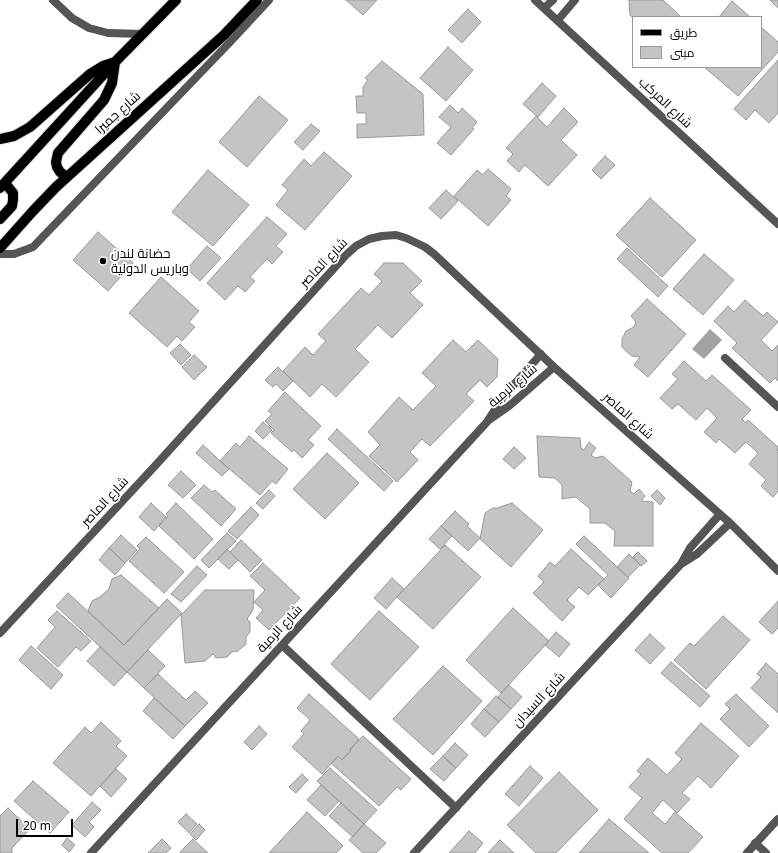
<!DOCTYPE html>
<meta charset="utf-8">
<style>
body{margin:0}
#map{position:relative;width:778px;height:853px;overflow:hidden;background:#fff;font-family:"Noto Sans",Cairo,sans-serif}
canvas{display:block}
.legend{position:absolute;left:632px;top:16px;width:130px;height:52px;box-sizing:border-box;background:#fff;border:1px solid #999;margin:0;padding:5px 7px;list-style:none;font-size:12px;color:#000}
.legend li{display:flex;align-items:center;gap:8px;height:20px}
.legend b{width:20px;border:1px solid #999}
.scale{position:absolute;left:16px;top:819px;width:57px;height:18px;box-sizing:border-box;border:2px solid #000;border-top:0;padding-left:5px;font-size:12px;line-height:14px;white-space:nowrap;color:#000;-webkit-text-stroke:3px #fff;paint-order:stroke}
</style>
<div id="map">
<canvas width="778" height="853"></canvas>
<ul class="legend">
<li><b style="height:5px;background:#000"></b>طريق</li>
<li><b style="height:11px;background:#c4c4c4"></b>مبنى</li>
</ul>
<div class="scale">20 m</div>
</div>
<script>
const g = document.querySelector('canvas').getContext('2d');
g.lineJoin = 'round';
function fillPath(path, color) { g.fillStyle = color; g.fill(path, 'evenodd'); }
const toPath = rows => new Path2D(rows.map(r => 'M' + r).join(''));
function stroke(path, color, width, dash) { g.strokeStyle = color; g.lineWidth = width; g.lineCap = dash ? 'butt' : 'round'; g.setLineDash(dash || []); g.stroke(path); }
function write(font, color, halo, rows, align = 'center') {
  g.font = font + ' "Noto Sans",Cairo,sans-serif'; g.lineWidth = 3.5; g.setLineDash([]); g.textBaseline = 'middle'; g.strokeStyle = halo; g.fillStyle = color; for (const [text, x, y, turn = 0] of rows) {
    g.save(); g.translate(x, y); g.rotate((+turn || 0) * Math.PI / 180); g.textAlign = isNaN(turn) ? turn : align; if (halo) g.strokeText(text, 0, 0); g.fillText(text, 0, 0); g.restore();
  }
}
fillPath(toPath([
 [710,329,722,340,704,359,692,349]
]), '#a3a3a3');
const building = toPath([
 [346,0,377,0,363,15,346,0],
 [629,0,663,0,680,16,679,17,633,17,633,18,630,15,629,0],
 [770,0,778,0,778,8,770,0],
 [732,1,750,17,719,17,732,1],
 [468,9,481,22,462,43,448,30,468,9],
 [761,27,778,42,778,52,738,96,704,67,761,67,761,27],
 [448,47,473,70,446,101,420,78,448,47],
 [778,60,778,113,769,123,755,110,746,120,734,109,778,60],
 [382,61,423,94,424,135,357,138,357,124,366,124,366,113,357,113,356,96,363,96,363,87,368,80,365,78,382,61],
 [542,83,556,96,538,117,523,104,542,83],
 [259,96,288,120,247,167,219,142,259,96],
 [450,105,458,113,462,108,477,122,472,128,474,129,451,155,437,143,451,127,439,117,450,105],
 [564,108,578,122,561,140,577,155,548,186,525,165,519,172,507,161,513,154,506,148,536,116,547,127,564,108],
 [311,124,320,131,303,150,294,142,311,124],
 [324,152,352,176,305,230,276,205,288,190,282,185,304,159,311,166,324,152],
 [605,156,615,165,601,179,592,170,605,156],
 [488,169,511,189,506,196,511,200,488,226,454,196,477,170,483,175,488,169],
 [208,170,249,205,213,246,172,212,208,170],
 [446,190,458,201,441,219,429,208,446,190],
 [650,198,696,240,662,277,616,235,650,198],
 [267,217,287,234,276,246,283,252,272,264,267,259,250,277,255,281,245,292,238,286,225,300,207,283,267,217],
 [98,232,133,263,108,291,73,260,98,232],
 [207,246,221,258,200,281,187,269,207,246],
 [627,248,668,286,658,297,617,259,627,248],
 [704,254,734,280,703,315,673,289,704,254],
 [384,263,403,263,422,281,410,293,423,305,392,338,378,325,355,349,369,362,336,397,322,384,310,397,283,371,305,347,313,355,326,341,318,334,361,288,369,295,382,281,374,274,384,263],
 [161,277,199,311,189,322,195,327,182,341,177,336,167,347,129,313,161,277],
 [647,299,686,334,648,377,634,365,640,357,632,356,626,351,622,347,622,339,626,331,634,327,636,322,631,316,647,299],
 [745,300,763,316,767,312,778,322,761,340,772,351,778,345,778,381,775,378,770,383,732,348,737,343,714,321,728,306,734,312,745,300],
 [453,340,466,352,478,340,498,359,497,377,487,387,480,380,466,394,474,401,430,446,422,439,410,452,418,460,397,482,369,456,380,445,368,432,399,397,413,410,436,386,422,373,453,340],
 [180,344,191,355,181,365,170,353,180,344],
 [194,355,207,367,194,380,182,367,194,355],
 [684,361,706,381,712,375,751,410,742,419,746,423,748,420,778,447,777,452,778,453,778,491,773,497,761,486,766,480,749,464,758,453,746,442,735,453,719,439,716,443,704,432,717,418,707,408,696,420,678,404,672,409,660,398,678,379,672,374,684,361],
 [278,367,293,381,283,391,276,384,273,387,265,380,278,367],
 [285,392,321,426,308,440,314,445,302,458,294,450,292,452,271,433,274,430,265,421,272,414,268,411,285,392],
 [263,422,272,430,263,439,255,431,263,422],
 [337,429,393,481,384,491,328,439,337,429],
 [249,436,288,469,276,484,272,481,260,495,220,461,236,443,240,447,249,436],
 [537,436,580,438,581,448,584,450,589,442,596,448,591,455,595,458,603,456,632,482,630,491,634,494,639,489,645,496,641,501,653,502,653,546,614,546,615,531,605,523,590,523,590,509,576,497,562,499,562,485,555,478,539,477,537,436],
 [203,445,229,469,222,476,196,453,203,445],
 [514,447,526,458,514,469,503,459,514,447],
 [327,453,359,483,325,519,293,489,327,453],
 [181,471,196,485,183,498,168,485,181,471],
 [204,485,212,492,215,490,236,509,221,526,191,498,204,485],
 [269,490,275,496,263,509,256,503,269,490],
 [657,490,665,498,660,505,651,496,657,490],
 [151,503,166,517,154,531,139,517,151,503],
 [176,503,213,539,194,559,159,526,168,516,166,514,176,503],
 [512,503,543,530,511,567,480,539,485,513,493,508,497,508,512,503],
 [251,507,259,515,237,539,228,531,251,507],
 [455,511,469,524,467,526,480,538,468,551,441,526,455,511],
 [441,526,452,536,440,549,429,539,441,526],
 [227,533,236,541,209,568,201,560,227,533],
 [121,535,137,550,125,563,109,548,121,535],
 [584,536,629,578,611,598,598,585,608,575,576,544,584,536],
 [146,537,184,572,164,593,129,561,140,549,137,546,146,537],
 [241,540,262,560,250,572,230,552,241,540],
 [445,545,481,577,433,629,397,597,445,545],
 [109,548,125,563,115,575,99,560,109,548],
 [227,549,238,560,229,569,218,559,227,549],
 [571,549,604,579,588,595,579,587,567,600,575,607,562,621,533,593,544,582,538,576,550,562,555,566,571,549],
 [638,552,647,561,641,566,633,557,638,552],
 [629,554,640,565,628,577,617,567,629,554],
 [263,563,300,598,269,630,256,618,263,610,254,602,265,590,250,576,263,563],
 [197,566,207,575,181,602,171,594,197,566],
 [121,575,159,608,124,645,88,611,92,601,100,597,109,589,112,579,121,575],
 [392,578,404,589,386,609,374,598,392,578],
 [205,590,254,590,253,610,247,619,250,622,250,632,246,637,246,644,238,651,232,652,227,657,216,658,213,654,205,661,185,663,181,615,205,590],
 [68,593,124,645,167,599,182,613,127,672,56,606,68,593],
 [778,601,778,628,772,634,759,622,778,601],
 [513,608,549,641,501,693,466,660,513,608],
 [57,611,91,641,81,651,76,647,58,667,37,648,55,627,48,620,57,611],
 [379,611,419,647,370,700,331,664,379,611],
 [723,616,750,640,706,689,674,660,690,643,694,646,723,616],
 [556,632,570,644,559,657,545,645,556,632],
 [650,634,665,648,650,664,635,650,650,634],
 [31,646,63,675,51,689,19,660,31,646],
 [100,647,127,672,114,686,87,661,100,647],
 [148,650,165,666,144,688,127,672,148,650],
 [671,662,710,696,700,707,661,673,671,662],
 [766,663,778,674,778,713,751,688,761,677,757,674,766,663],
 [443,666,482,701,433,755,393,719,443,666],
 [158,674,186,700,195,691,208,703,185,726,144,688,158,674],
 [509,685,522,697,511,709,498,697,509,685],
 [309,694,359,739,342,760,338,756,322,774,292,747,304,734,301,731,310,720,297,708,309,694],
 [736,694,769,726,749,747,720,719,730,709,725,704,736,694],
 [496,696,511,709,499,722,484,709,496,696],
 [154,698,185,726,173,739,143,711,154,698],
 [484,709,499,722,485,737,471,724,484,709],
 [101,722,121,741,116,746,127,756,91,796,53,763,85,727,91,733,101,722],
 [701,723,739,756,711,788,698,776,682,793,690,799,677,813,663,800,652,813,665,824,675,812,703,837,688,853,662,853,624,819,642,798,629,787,641,774,637,771,648,758,667,775,682,759,675,753,701,723],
 [259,726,267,734,252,750,244,742,259,726],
 [363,736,411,779,401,790,397,787,379,806,331,763,338,756,342,760,351,751,350,749,363,736],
 [455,743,468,755,456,768,443,756,455,743],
 [443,756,456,768,444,781,430,769,443,756],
 [530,766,543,778,519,806,505,794,530,766],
 [330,768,377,810,364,824,317,781,330,768],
 [116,769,127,779,111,797,100,786,116,769],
 [559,772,598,810,556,853,536,853,507,825,559,772],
 [302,774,308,780,296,793,289,787,302,774],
 [33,781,69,812,50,833,14,801,33,781],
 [321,785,339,801,325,816,307,800,321,785],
 [92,802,101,810,89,822,94,827,85,837,72,825,92,802],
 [341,803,364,824,353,837,329,816,341,803],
 [8,808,30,829,12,848,12,853,0,853,0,816,8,808],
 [307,812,343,846,336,853,269,853,307,812],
 [186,814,197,824,189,833,178,822,186,814],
 [609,819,649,853,579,853,609,819],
 [199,824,205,830,196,840,190,834,199,824],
 [364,824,386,843,376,853,363,853,349,840,364,824],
 [469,831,483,843,475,853,449,853,469,831],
 [67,838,75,845,69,852,62,845,67,838],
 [162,839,171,848,166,853,148,853,162,839],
 [193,839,208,853,181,853,180,852,193,839],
 [500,840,514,853,488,853,500,840]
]);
fillPath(building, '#c4c4c4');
stroke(building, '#999', 1);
const primary = toPath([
 [0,139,14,136,30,127,90,74,103,66,115,62,112,83,104,100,58,153,56,162,57,167,60,172,67,177],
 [0,188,115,62,176,0],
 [0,219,12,206,13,200,13,193,5,183],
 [0,248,33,211,56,187,224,35,257,0]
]);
stroke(primary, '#dbdbdb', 12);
stroke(toPath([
 [0,254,14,254,33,247,231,41,269,0],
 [282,645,456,808],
 [755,843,766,853]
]), '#555', 8);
stroke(toPath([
 [53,0,72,18,89,28,108,33,143,34],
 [535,0,778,224],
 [544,8,553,0],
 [558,20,575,0],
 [725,358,778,407],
 [489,420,509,406,554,367],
 [681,564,697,554,730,523],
 [0,633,154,467,346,255,356,246,369,239,382,236,396,235,406,238,425,247,434,254,554,367,730,523,778,571],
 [91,853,487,422,503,397,541,354],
 [414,853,681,564,690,548,720,514],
 [747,853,778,819]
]), '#555', 8);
stroke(primary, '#000', 10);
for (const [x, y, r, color] of [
 [103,261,4,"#000"]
]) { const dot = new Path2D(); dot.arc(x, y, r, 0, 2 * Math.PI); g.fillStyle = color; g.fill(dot); stroke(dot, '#fff', 1.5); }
write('13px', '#000', '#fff', [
 ["شارع المركب",665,103,43],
 ["شارع جميرا",118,113,-42],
 ["شارع الماصر",324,263,-46],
 ["شارع الرمية",513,386,-40],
 ["شارع الماصر",628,416,42],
 ["شارع الماصر",105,502,-47],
 ["شارع الرمية",280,629,-47],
 ["شارع السيدان",539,700,-47]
]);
write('13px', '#000', '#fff', [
 ["حضانة لندن",111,254],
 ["وباريس الدولية",111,269]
], 'left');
</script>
